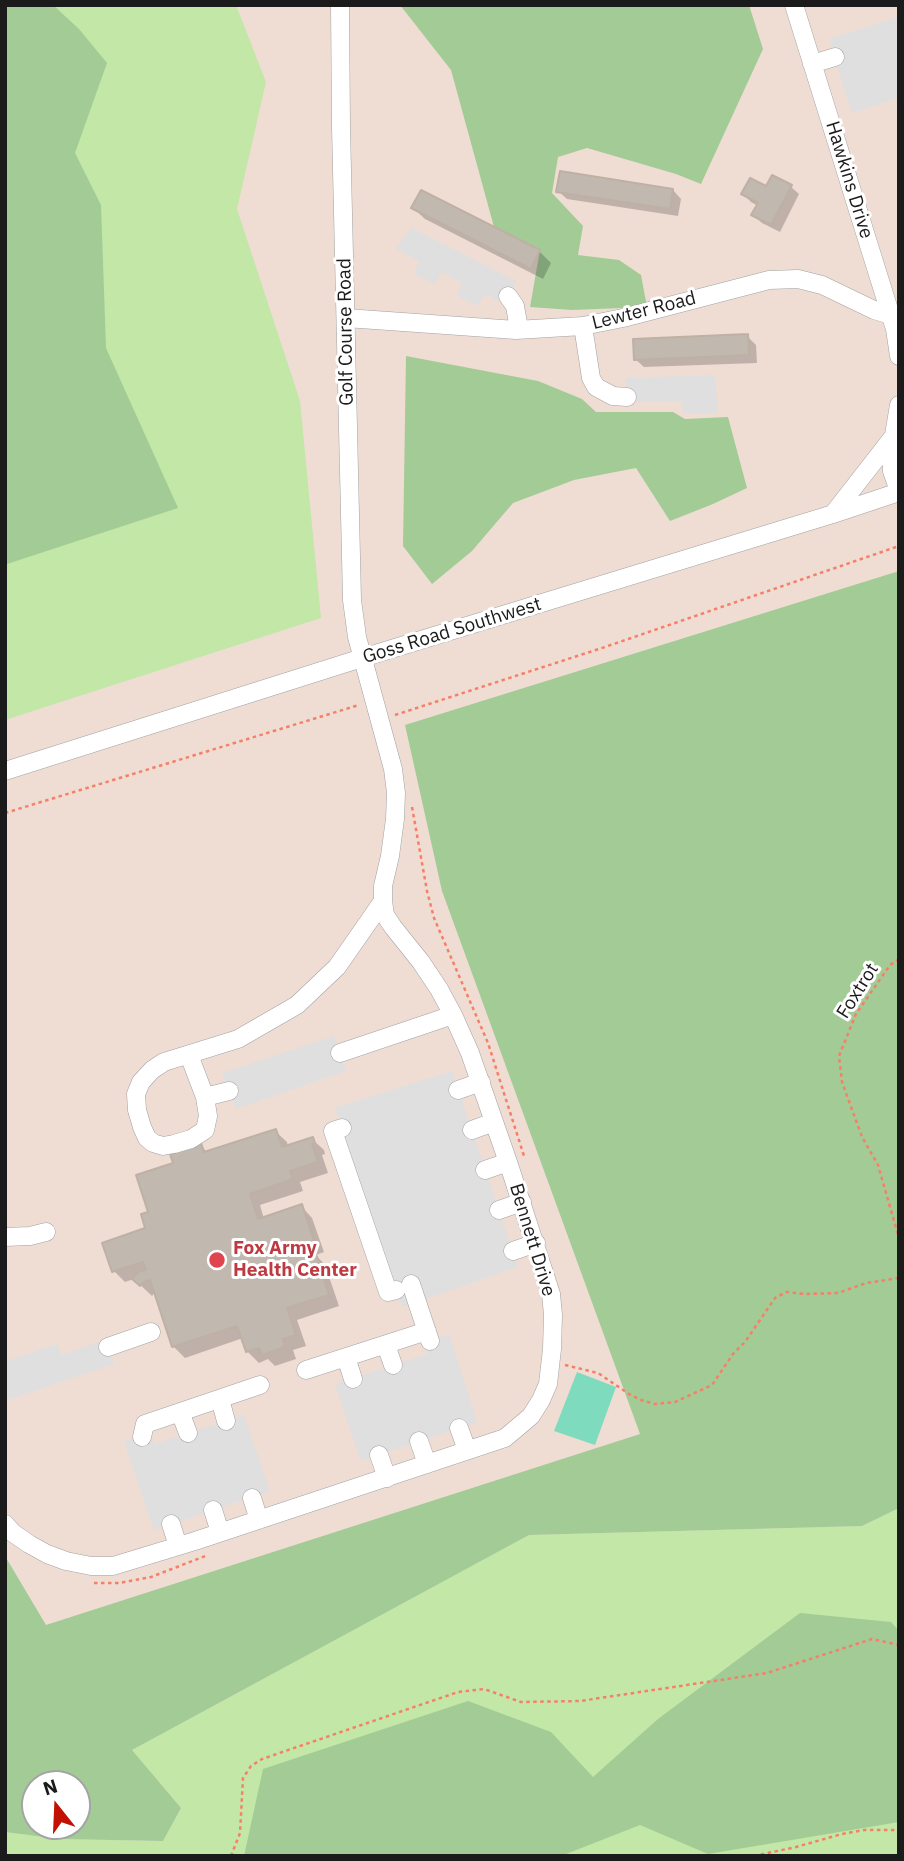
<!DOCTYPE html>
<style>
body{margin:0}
#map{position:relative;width:904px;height:1861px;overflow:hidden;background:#ede9e1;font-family:"IBM Plex Sans",sans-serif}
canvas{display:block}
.frame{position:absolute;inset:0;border:7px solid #1b1b1b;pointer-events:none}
.north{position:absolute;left:21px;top:1770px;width:70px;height:70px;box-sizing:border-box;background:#fff;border:2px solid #a4a4a4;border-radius:50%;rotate:342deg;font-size:19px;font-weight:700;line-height:28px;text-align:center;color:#1b1b1b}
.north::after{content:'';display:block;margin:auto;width:24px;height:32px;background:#c21005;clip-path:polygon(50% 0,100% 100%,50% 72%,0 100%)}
</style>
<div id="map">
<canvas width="904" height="1861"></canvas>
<div class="frame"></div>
<div class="north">N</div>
</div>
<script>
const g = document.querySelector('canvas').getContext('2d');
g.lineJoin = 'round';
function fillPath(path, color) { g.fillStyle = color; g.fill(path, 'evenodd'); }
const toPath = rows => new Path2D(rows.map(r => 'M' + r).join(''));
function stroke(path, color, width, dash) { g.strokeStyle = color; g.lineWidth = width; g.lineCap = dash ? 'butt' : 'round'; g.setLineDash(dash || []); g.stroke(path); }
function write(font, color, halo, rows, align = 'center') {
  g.font = font + ' "IBM Plex Sans",sans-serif'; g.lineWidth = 6; g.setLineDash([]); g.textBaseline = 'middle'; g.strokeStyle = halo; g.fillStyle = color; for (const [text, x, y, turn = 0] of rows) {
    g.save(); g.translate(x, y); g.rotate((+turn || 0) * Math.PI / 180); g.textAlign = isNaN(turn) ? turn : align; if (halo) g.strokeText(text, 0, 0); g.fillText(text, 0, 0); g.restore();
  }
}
fillPath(toPath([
 [5,5,899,5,899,1856,5,1856],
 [35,1784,77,1784,77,1826,35,1826]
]), '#efddd4');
fillPath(toPath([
 [5,5,236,5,266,82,237,209,300,401,321,618,5,720],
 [899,1508,899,1856,5,1856,5,1832,60,1839,163,1841,181,1808,132,1750,529,1535,862,1526]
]), '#c2e7a7');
fillPath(toPath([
 [5,5,53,5,79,29,107,63,75,153,101,205,106,348,178,508,7,564,5,564],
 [400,5,749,5,763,49,701,184,676,174,587,148,558,157,552,193,583,226,578,255,619,260,641,275,647,307,572,310,530,307,540,250,494,227,451,70],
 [406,356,538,381,582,399,596,412,673,412,685,419,728,417,747,488,713,504,670,521,636,468,574,480,513,503,472,551,432,584,403,546],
 [899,571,899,1508,862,1526,529,1535,132,1750,181,1808,163,1841,60,1839,5,1832,5,1556,46,1625,640,1434,442,891,405,725],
 [77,1784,77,1826,35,1826,35,1784],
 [800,1613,891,1622,899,1631,899,1822,708,1854,640,1825,561,1856,244,1856,263,1769,468,1701,551,1732,593,1777,658,1719]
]), '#a3cb96');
fillPath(toPath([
 [577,1372,616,1387,595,1445,554,1431]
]), '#7fdbbd');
fillPath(toPath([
 [899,17,899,98,852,113,829,39],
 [411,228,516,281,504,304,485,294,478,306,457,296,462,283,442,272,435,284,414,274,419,261,396,249],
 [715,375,718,413,683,413,681,401,627,402,626,378],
 [334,1036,346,1071,236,1109,222,1073],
 [452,1071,518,1267,402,1307,335,1108],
 [449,1334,477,1422,361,1461,335,1384,427,1354,423,1343],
 [105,1340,114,1364,5,1401,5,1361,57,1344,62,1355],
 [244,1415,270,1491,154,1530,124,1442,150,1434,154,1444]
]), '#dfdfdf');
fillPath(toPath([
 [790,186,799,194,780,232,762,223,753,215,758,206,751,202,743,194,767,189],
 [673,190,681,199,678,216,567,199,558,191],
 [422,192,539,251,551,263,543,279,425,219,413,208],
 [747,336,756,345,757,363,644,367,635,359],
 [275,1131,287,1142,288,1147,312,1139,324,1150,325,1154,322,1155,328,1173,300,1182,303,1191,260,1205,264,1219,301,1206,312,1218,324,1252,316,1255,325,1265,339,1306,297,1320,306,1346,293,1350,296,1359,275,1366,268,1359,259,1363,247,1351,243,1338,185,1358,173,1346,155,1292,152,1296,134,1279,125,1282,114,1271,148,1229,150,1213,175,1164,200,1145,208,1153]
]), '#0003');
const building = toPath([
 [560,171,673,189,670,209,556,192,560,171],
 [772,175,792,185,771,225,751,215,758,203,741,194,750,178,766,186,772,175],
 [421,190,540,250,531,269,411,208,421,190],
 [748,334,749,355,634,360,633,339,748,334],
 [276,1129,282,1147,313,1137,315,1143,312,1144,318,1162,290,1171,293,1179,250,1194,258,1219,302,1204,314,1241,306,1244,309,1253,315,1251,329,1295,287,1308,296,1335,283,1339,285,1347,262,1355,259,1348,246,1352,237,1326,172,1347,150,1280,142,1283,140,1286,132,1279,138,1272,146,1270,143,1262,112,1272,102,1243,145,1228,141,1214,148,1212,136,1175,173,1163,170,1154,201,1143,204,1152,276,1129]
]);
fillPath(building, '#c1b8b0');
stroke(building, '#beb1a4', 2);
const minor = toPath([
 [794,5,895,329,899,356],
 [812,64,835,57],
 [508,296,515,306,519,329],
 [346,318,516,330,583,326,623,318,769,280,798,279,822,285,874,310,891,315],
 [583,326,591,378,596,387,613,396,627,397],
 [899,405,891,453,892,471,899,491],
 [833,514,893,437],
 [5,771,362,658,833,514,899,492],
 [340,1053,453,1015],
 [189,1055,205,1097,208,1116,205,1130,191,1139,174,1144,163,1146,153,1143,147,1138,142,1127,137,1110,136,1094,141,1082,152,1070,164,1062,238,1039,297,1005,337,967,383,901],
 [458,1090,481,1082],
 [205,1097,229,1091],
 [342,1128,333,1131,388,1292,396,1290],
 [472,1130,494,1122],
 [485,1170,508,1162],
 [499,1210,522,1202],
 [5,1237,30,1236,46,1232],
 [513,1251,536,1243],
 [411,1284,430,1341],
 [386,1345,393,1365],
 [108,1347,151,1332],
 [346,1357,353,1379],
 [306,1370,427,1331],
 [220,1399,226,1421],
 [180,1412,188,1433],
 [459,1428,467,1450],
 [142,1437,145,1424,260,1385],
 [419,1441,427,1464],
 [379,1455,387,1478],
 [252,1498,259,1520],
 [213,1510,220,1532],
 [5,1524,13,1533,29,1544,47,1554,66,1561,91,1566,113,1566,195,1541,505,1438,531,1416,541,1400,548,1384,552,1349,553,1315,551,1294,508,1162,470,1053,453,1015,439,989,421,962,393,927,385,915,383,901,383,886,390,856,395,819,396,793,393,769,357,637,352,600,341,127,340,5],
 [171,1524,178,1546]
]);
stroke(minor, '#a2a2a2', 19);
stroke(toPath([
 [395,715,605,647,899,546],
 [412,807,427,891,434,918,488,1043,524,1156],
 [5,813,359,705],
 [899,959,890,965,856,1014,839,1056,842,1082,862,1137,878,1165,899,1238],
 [565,1365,598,1373,629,1394,641,1400,655,1404,675,1402,712,1385,733,1354,745,1342,775,1298,786,1292,805,1294,838,1293,866,1283,899,1278],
 [94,1583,119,1583,151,1577,208,1555],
 [231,1856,240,1833,243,1778,251,1766,262,1759,458,1692,484,1689,521,1702,580,1701,767,1673,872,1639,899,1645],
 [754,1856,796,1847,842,1834,864,1830,899,1830]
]), '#f67f68', 2.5, [3.5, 3.5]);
stroke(minor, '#fff', 18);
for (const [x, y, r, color] of [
 [217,1260,9,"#e0444e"]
]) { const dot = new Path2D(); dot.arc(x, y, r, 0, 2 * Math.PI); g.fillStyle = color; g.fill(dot); stroke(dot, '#fff', 2.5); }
write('19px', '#1b1b1b', '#fff', [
 ["Hawkins Drive",849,180,73],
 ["Lewter Road",644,311,-14],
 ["Golf Course Road",346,332,-91],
 ["Goss Road Southwest",452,631,-17],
 ["Foxtrot",858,991,-58],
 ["Bennett Drive",532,1240,73]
]);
write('bold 19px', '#be3a42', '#fff', [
 ["Fox Army",233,1249],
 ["Health Center",233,1271]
], 'left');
</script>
